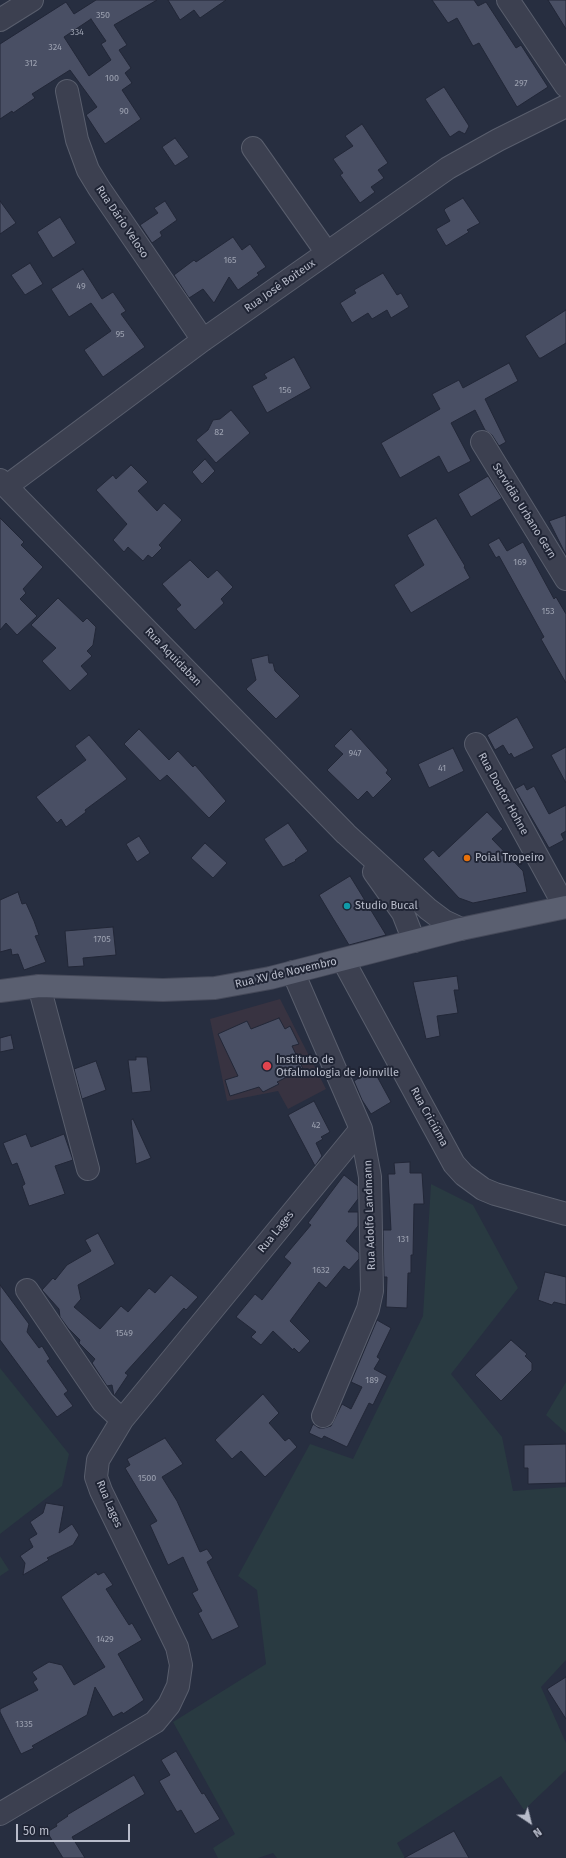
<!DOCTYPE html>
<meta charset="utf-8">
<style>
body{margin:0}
#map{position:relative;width:566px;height:1858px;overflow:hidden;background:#272e40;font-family:"Fira Sans",sans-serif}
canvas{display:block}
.north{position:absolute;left:510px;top:1802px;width:40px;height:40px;-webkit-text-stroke:3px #202535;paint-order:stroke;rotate:145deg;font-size:11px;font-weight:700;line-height:16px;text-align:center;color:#b8bcca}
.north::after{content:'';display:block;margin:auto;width:14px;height:18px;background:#b8bcca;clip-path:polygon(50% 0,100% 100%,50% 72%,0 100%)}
.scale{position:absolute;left:16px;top:1824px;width:114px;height:18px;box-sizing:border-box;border:2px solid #b8bcca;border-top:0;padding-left:5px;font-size:12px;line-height:14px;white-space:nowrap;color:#b8bcca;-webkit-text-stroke:3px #202535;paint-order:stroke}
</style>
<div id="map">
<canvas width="566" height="1858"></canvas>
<div class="north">N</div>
<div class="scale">50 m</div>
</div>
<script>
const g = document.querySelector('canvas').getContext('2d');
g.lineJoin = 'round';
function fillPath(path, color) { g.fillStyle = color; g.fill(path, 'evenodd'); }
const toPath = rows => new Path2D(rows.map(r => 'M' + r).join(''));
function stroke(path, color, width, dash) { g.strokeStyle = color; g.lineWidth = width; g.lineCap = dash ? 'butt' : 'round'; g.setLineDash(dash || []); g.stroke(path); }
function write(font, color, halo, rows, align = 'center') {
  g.font = font + ' "Fira Sans",sans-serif'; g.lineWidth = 4; g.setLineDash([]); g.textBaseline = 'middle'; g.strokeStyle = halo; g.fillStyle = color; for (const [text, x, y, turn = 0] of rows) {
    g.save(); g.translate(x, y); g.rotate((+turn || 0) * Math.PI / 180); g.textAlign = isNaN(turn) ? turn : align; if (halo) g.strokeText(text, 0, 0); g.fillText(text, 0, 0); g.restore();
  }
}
fillPath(toPath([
 [280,999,326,1089,288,1109,278,1091,227,1101,210,1019]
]), '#383341');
fillPath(toPath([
 [431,1184,473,1205,518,1288,451,1374,502,1437,513,1491,566,1487,566,1660,541,1687,566,1743,566,1770,524,1810,501,1776,397,1843,405,1858,277,1858,273,1853,258,1858,218,1858,213,1848,235,1834,173,1722,266,1664,257,1590,238,1576,310,1444,353,1459,423,1316],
 [0,1368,69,1454,62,1486,0,1534],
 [566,1382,566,1433,546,1415],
 [0,1556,9,1570,0,1576]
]), '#293a41');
const building = toPath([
 [96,0,157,0,114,25,127,45,119,50,131,68,125,73,132,83,122,90,141,119,105,144,86,115,97,107,70,70,32,94,35,98,13,113,12,111,0,119,0,44,66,2,74,14,96,0],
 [91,19,106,41,101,44,111,60,89,76,64,37,91,19],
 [168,0,226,0,200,18,194,10,180,20,168,0],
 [432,0,474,0,478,6,486,2,516,48,521,45,548,87,517,107,479,43,473,46,457,18,448,23,432,0],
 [548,0,566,0,566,29,548,0],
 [444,87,469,126,465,134,459,131,450,137,425,99,444,87],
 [362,124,388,163,378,170,384,178,371,187,375,192,360,203,340,175,343,173,333,159,353,146,345,136,362,124],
 [175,138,189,157,175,166,162,147,175,138],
 [463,198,480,223,467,230,469,232,446,246,436,229,450,221,444,210,446,208,463,198],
 [0,201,16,223,0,234,0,201],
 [165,201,177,220,160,232,162,236,152,243,140,225,158,213,154,208,165,201],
 [60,217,76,243,53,258,37,232,60,217],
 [233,237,242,250,250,244,266,267,257,273,259,275,238,290,229,277,214,303,203,289,189,298,174,275,194,260,196,262,233,237],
 [30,263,43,284,25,295,11,275,30,263],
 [83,269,102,299,113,292,126,311,121,314,145,347,103,377,84,350,111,331,91,303,69,317,51,289,83,269],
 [383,273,397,295,401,293,409,307,391,318,387,310,372,319,368,313,352,323,340,303,356,293,354,290,383,273],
 [566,310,566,343,541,358,539,358,525,336,566,310],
 [294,357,311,388,267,413,252,386,267,378,264,374,294,357],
 [509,363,518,381,485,399,506,442,499,446,492,435,485,430,475,410,451,423,471,461,448,473,439,456,400,478,381,443,440,409,432,394,459,380,463,388,509,363],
 [231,410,250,433,216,463,196,440,208,430,213,420,220,419,231,410],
 [205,459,215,471,202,484,192,472,205,459],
 [131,465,148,482,138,491,157,511,164,503,182,520,159,545,162,548,152,558,148,555,143,561,128,547,124,552,113,540,127,524,96,490,113,475,116,479,131,465],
 [488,476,502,498,471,517,458,494,488,476],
 [566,515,566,555,549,521,566,515],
 [0,518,24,542,21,545,43,567,23,589,26,593,20,599,37,616,17,635,6,623,0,630,0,518],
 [436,518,465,566,464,567,470,578,411,613,394,585,424,565,407,535,436,518],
 [499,538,507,551,523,542,554,599,556,597,566,614,566,683,541,639,544,637,499,556,496,558,488,544,499,538],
 [190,560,208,578,217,570,233,587,221,599,224,603,195,630,176,609,181,605,162,584,190,560],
 [58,598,83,622,87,618,96,627,93,645,87,651,92,656,81,666,88,674,70,691,42,661,56,648,31,625,58,598],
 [268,655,269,663,273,663,275,671,300,696,276,719,246,689,256,680,251,659,268,655],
 [517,717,534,748,514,758,511,753,509,755,503,745,495,750,487,735,517,717],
 [139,729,169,760,178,751,193,767,195,765,226,801,209,818,167,775,160,781,124,744,139,729],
 [351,729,388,770,386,773,392,779,373,798,367,791,358,800,327,770,343,754,334,746,351,729],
 [89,735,127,779,85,810,86,812,66,827,61,819,57,823,36,797,86,760,75,746,89,735],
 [566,747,566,783,551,755,566,747],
 [453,748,464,771,429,788,418,764,453,748],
 [524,784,527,790,534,786,549,814,566,805,566,831,561,834,564,840,549,848,515,789,524,784],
 [487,812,503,829,492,839,523,871,527,892,473,903,459,898,423,859,433,850,439,857,487,812],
 [288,823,308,851,295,860,296,861,283,867,264,839,288,823],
 [139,836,150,853,137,862,126,844,139,836],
 [205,843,227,863,213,878,191,858,205,843],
 [350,876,358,889,386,935,349,945,319,895,350,876],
 [18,892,22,904,26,903,34,921,39,935,35,936,46,962,24,970,18,954,12,955,11,949,0,952,0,900,18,892],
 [113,927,116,955,83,958,84,966,68,967,65,931,113,927],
 [457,976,459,990,454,990,458,1013,437,1016,440,1036,426,1039,413,982,457,976],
 [279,1018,285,1029,290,1026,299,1044,292,1046,303,1069,277,1082,279,1084,263,1092,259,1087,230,1096,225,1080,238,1076,218,1034,247,1021,251,1029,279,1018],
 [11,1035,14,1049,0,1052,0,1038,11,1035],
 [136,1057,147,1057,151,1091,132,1093,128,1060,136,1060,136,1057],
 [96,1061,106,1090,82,1099,74,1069,96,1061],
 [373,1069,391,1102,371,1114,362,1100,354,1081,373,1069],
 [314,1101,330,1132,321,1137,323,1139,316,1143,322,1156,315,1166,288,1115,314,1101],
 [133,1119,151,1158,136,1164,131,1120,133,1119],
 [26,1134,31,1147,64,1134,73,1160,55,1166,65,1194,29,1206,22,1186,25,1184,17,1163,12,1165,3,1143,26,1134],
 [410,1162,410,1173,422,1173,424,1204,414,1204,413,1255,411,1255,411,1273,408,1273,407,1308,386,1307,387,1277,384,1277,383,1230,391,1230,388,1174,395,1174,394,1163,410,1162],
 [344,1175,358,1186,358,1199,348,1212,358,1212,358,1226,346,1241,359,1253,359,1259,349,1270,344,1266,326,1288,319,1282,290,1321,310,1341,299,1353,294,1348,293,1350,273,1331,261,1345,251,1337,256,1332,236,1317,255,1294,262,1300,291,1263,284,1257,311,1225,308,1223,344,1175],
 [98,1233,115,1264,78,1285,81,1299,74,1307,100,1329,121,1306,128,1312,149,1288,155,1293,171,1275,198,1297,186,1310,184,1308,125,1373,128,1375,114,1396,112,1385,107,1386,92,1363,95,1359,79,1343,80,1340,68,1328,60,1317,59,1309,42,1290,53,1278,55,1280,67,1265,91,1251,85,1240,98,1233],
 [545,1272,566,1277,566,1305,554,1302,552,1305,538,1300,545,1272],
 [0,1285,29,1324,27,1332,39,1348,42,1346,50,1359,47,1361,68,1391,64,1394,73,1406,57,1417,0,1340,0,1285],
 [377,1320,391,1328,377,1357,380,1359,374,1369,387,1376,373,1405,369,1403,347,1447,324,1436,322,1439,309,1433,313,1424,319,1428,324,1428,331,1426,342,1404,351,1409,362,1387,351,1382,377,1320],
 [511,1340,527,1354,525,1356,532,1363,532,1370,501,1401,475,1375,511,1340],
 [263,1394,279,1413,269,1423,285,1441,289,1438,297,1447,265,1477,241,1451,232,1459,215,1440,263,1394],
 [165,1438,183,1464,162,1477,177,1501,200,1552,207,1549,213,1558,207,1562,239,1627,212,1640,198,1613,202,1611,192,1593,198,1590,183,1557,168,1565,150,1525,157,1521,125,1468,130,1465,127,1459,165,1438],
 [566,1444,566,1483,528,1484,528,1468,524,1468,524,1445,566,1444],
 [46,1503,64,1506,59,1533,72,1524,79,1535,73,1545,47,1558,49,1560,23,1575,25,1563,20,1556,33,1547,29,1539,37,1534,30,1522,43,1513,46,1503],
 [96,1572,98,1575,104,1572,113,1585,106,1589,129,1625,132,1623,142,1640,118,1654,144,1700,123,1714,122,1712,113,1717,95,1687,87,1715,32,1746,34,1748,21,1754,0,1712,0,1709,38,1690,33,1682,37,1679,32,1672,49,1662,62,1665,74,1685,105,1667,61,1597,96,1572],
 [566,1677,566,1719,547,1689,566,1677],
 [176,1751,202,1794,204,1793,220,1819,195,1834,181,1810,177,1812,159,1781,170,1775,161,1760,176,1751],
 [134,1775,145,1794,72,1837,85,1858,63,1858,47,1832,57,1826,56,1824,68,1816,67,1815,134,1775],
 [454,1831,469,1858,404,1858,454,1831]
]);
fillPath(building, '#494f64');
stroke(building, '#222737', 1);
const minor = toPath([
 [508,0,566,86],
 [0,20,32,0],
 [67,91,77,140,88,170,99,188,203,340],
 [253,148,327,253],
 [482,442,566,579],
 [0,480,346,834,428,909,444,921,461,929],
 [7,486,203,340,448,168,498,140,566,106],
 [476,744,565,907],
 [374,872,403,913,414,941],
 [343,960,454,1164,464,1175,483,1189,495,1194,566,1214],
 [293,972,361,1129,370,1177,372,1291,368,1309,323,1416],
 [39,986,88,1169],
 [27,1290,103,1402,122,1420],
 [0,1814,155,1722,169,1705,178,1686,181,1665,177,1647,101,1491,96,1477,98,1460,122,1420,361,1129]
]);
const major = toPath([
 [0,991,39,986,163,990,215,988,270,978,461,929,566,907]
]);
stroke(minor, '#595e6d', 24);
stroke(major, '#454959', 24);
stroke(minor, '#3c4050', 22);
stroke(major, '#5a5f70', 22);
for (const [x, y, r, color] of [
 [467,858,4,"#e8710a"],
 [347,906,4,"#0f9aa8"],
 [267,1066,5,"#e0444e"]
]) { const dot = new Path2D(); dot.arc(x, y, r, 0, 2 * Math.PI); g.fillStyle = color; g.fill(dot); stroke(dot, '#202535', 1.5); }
write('9px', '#9ca1b0', null, [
 ["350",103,15],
 ["334",77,32],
 ["324",55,47],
 ["312",31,63],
 ["100",112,78],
 ["297",521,83],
 ["90",124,111],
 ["165",230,260],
 ["49",81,286],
 ["95",120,334],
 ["156",285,390],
 ["82",219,432],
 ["169",520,562],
 ["153",548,611],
 ["947",355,753],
 ["41",442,768],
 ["1705",102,939],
 ["42",316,1125],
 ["131",403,1239],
 ["1632",321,1270],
 ["1549",124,1333],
 ["189",372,1380],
 ["1500",147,1478],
 ["1429",105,1639],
 ["1335",24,1724]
]);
write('11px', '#b8bcca', '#202535', [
 ["Rua Dário Veloso",122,222,56],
 ["Rua José Boiteux",280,286,-35],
 ["Servidão Urbano Gern",524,511,58],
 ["Rua Aquidaban",173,657,46],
 ["Rua Doutor Hohne",503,794,61],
 ["Rua XV de Novembro",286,973,-13],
 ["Rua Criciúma",429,1117,61],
 ["Rua Adolfo Landmann",370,1215,-92],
 ["Rua Lages",276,1232,-51],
 ["Rua Lages",109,1504,67]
]);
write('11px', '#b8bcca', '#202535', [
 ["Poial Tropeiro",475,858],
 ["Studio Bucal",355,906],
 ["Instituto de",276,1060],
 ["Otfalmologia de Joinville",276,1073]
], 'left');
</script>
